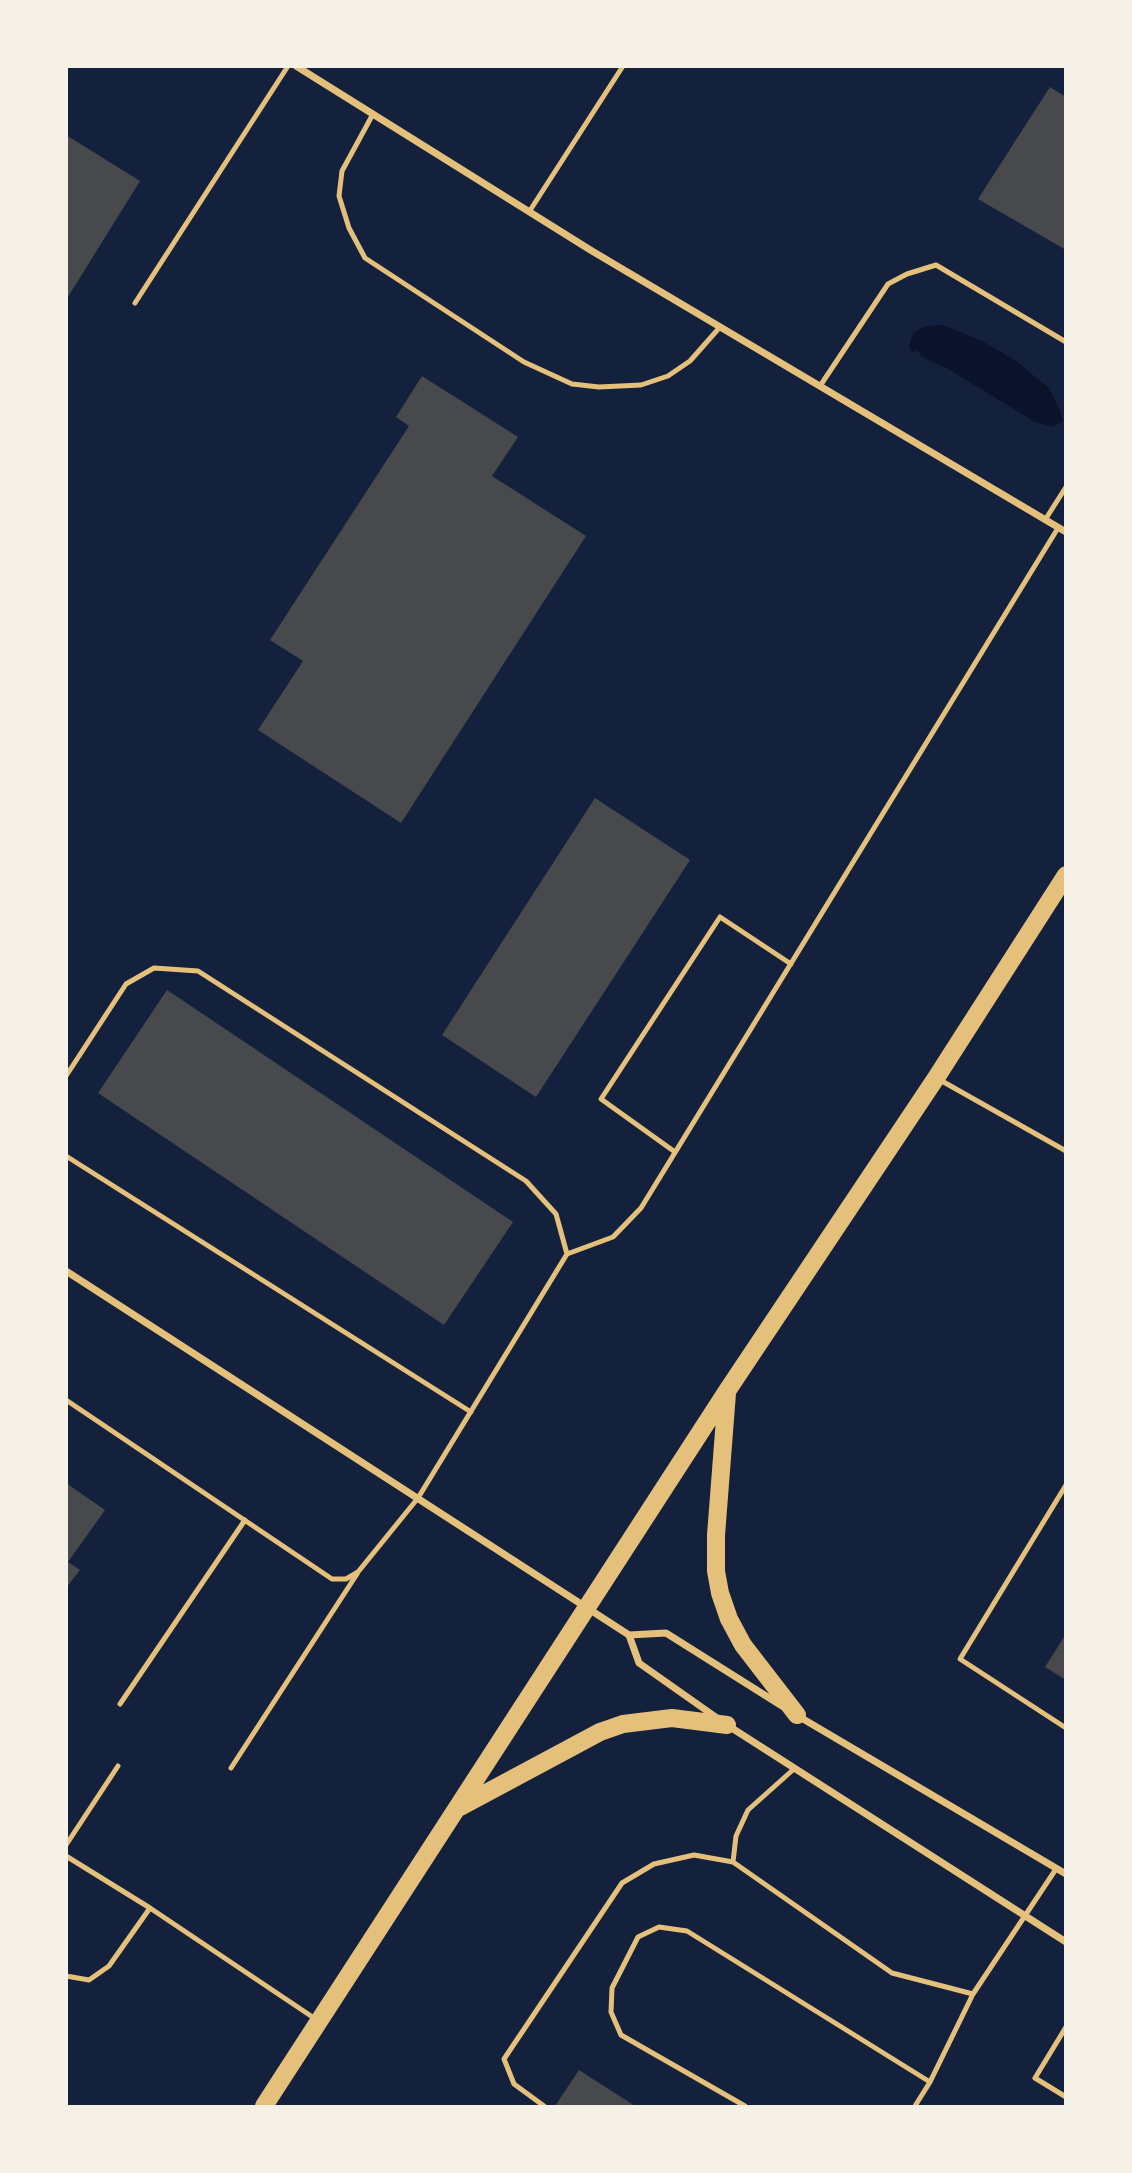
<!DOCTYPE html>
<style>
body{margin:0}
#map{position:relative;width:1132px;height:2173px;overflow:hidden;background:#14213d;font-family:"PT Sans Narrow",sans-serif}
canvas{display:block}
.frame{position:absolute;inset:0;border:68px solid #f6f1e7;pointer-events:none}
</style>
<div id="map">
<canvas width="1132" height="2173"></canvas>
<div class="frame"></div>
</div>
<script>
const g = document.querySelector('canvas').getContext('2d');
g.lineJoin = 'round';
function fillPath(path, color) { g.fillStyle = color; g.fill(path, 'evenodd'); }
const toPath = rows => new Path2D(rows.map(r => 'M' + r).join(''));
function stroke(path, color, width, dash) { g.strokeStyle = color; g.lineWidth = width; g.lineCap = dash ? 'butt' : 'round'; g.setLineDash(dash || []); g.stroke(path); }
fillPath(toPath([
 [944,325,984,342,1016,361,1049,388,1060,410,1063,421,1052,427,1035,422,948,369,920,356,921,354,915,350,912,353,909,347,913,333,925,326]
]), '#0b132b');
fillPath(toPath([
 [1050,87,1066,97,1066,250,978,199],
 [66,135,140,181,66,300],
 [422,376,518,437,492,476,586,536,401,823,258,730,303,661,270,640,409,426,396,417],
 [595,798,690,860,536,1097,442,1035],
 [167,990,513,1222,444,1325,98,1093],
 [66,1483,105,1510,68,1562,80,1570,66,1588],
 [1066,1634,1066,1680,1045,1667],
 [579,2070,635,2106,555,2106]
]), '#48494c');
stroke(toPath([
 [373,114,342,171,339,196,349,228,365,258,524,362,572,384,599,387,641,385,668,376,690,361,720,327],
 [529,212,623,66],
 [135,303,288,66],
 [820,386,888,284,907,274,936,265,1066,342],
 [1045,520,1066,487],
 [66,1076,126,984,154,968,198,971,526,1181,556,1214,567,1254],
 [940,1080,1066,1151],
 [675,1152,601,1099,720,917,791,964],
 [66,1156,471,1412],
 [66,1400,332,1579,346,1579,358,1572,418,1498,567,1254,613,1237,641,1208,1058,528],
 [1066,1485,960,1659,1066,1728],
 [120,1704,245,1520],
 [231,1768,357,1574],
 [795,1768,748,1810,736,1836,733,1862,892,1973,973,1994],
 [66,1845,118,1766],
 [66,1856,150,1908],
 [66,1976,89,1980,109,1966,150,1908,317,2020],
 [1066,2027,1035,2078,1066,2097],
 [544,2106,514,2084,504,2059,622,1883,654,1864,694,1855,733,1862],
 [745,2106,621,2035,611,2012,612,1988,638,1937,659,1927,687,1931,930,2082],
 [915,2106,930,2082,973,1994,1056,1869]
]), '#e5c07b', 5);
stroke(toPath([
 [296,66,592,251,1066,532],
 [66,1271,629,1635,666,1633,782,1706],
 [629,1635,639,1663,727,1725,1066,1942],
 [798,1716,1066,1874]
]), '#e5c07b', 7);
stroke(toPath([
 [727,1393,716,1535,716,1571,720,1593,729,1619,743,1645,797,1715],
 [460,1807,600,1732,623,1724,672,1718,727,1725],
 [264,2106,727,1391,936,1078,1066,875]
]), '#e5c07b', 18);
</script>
